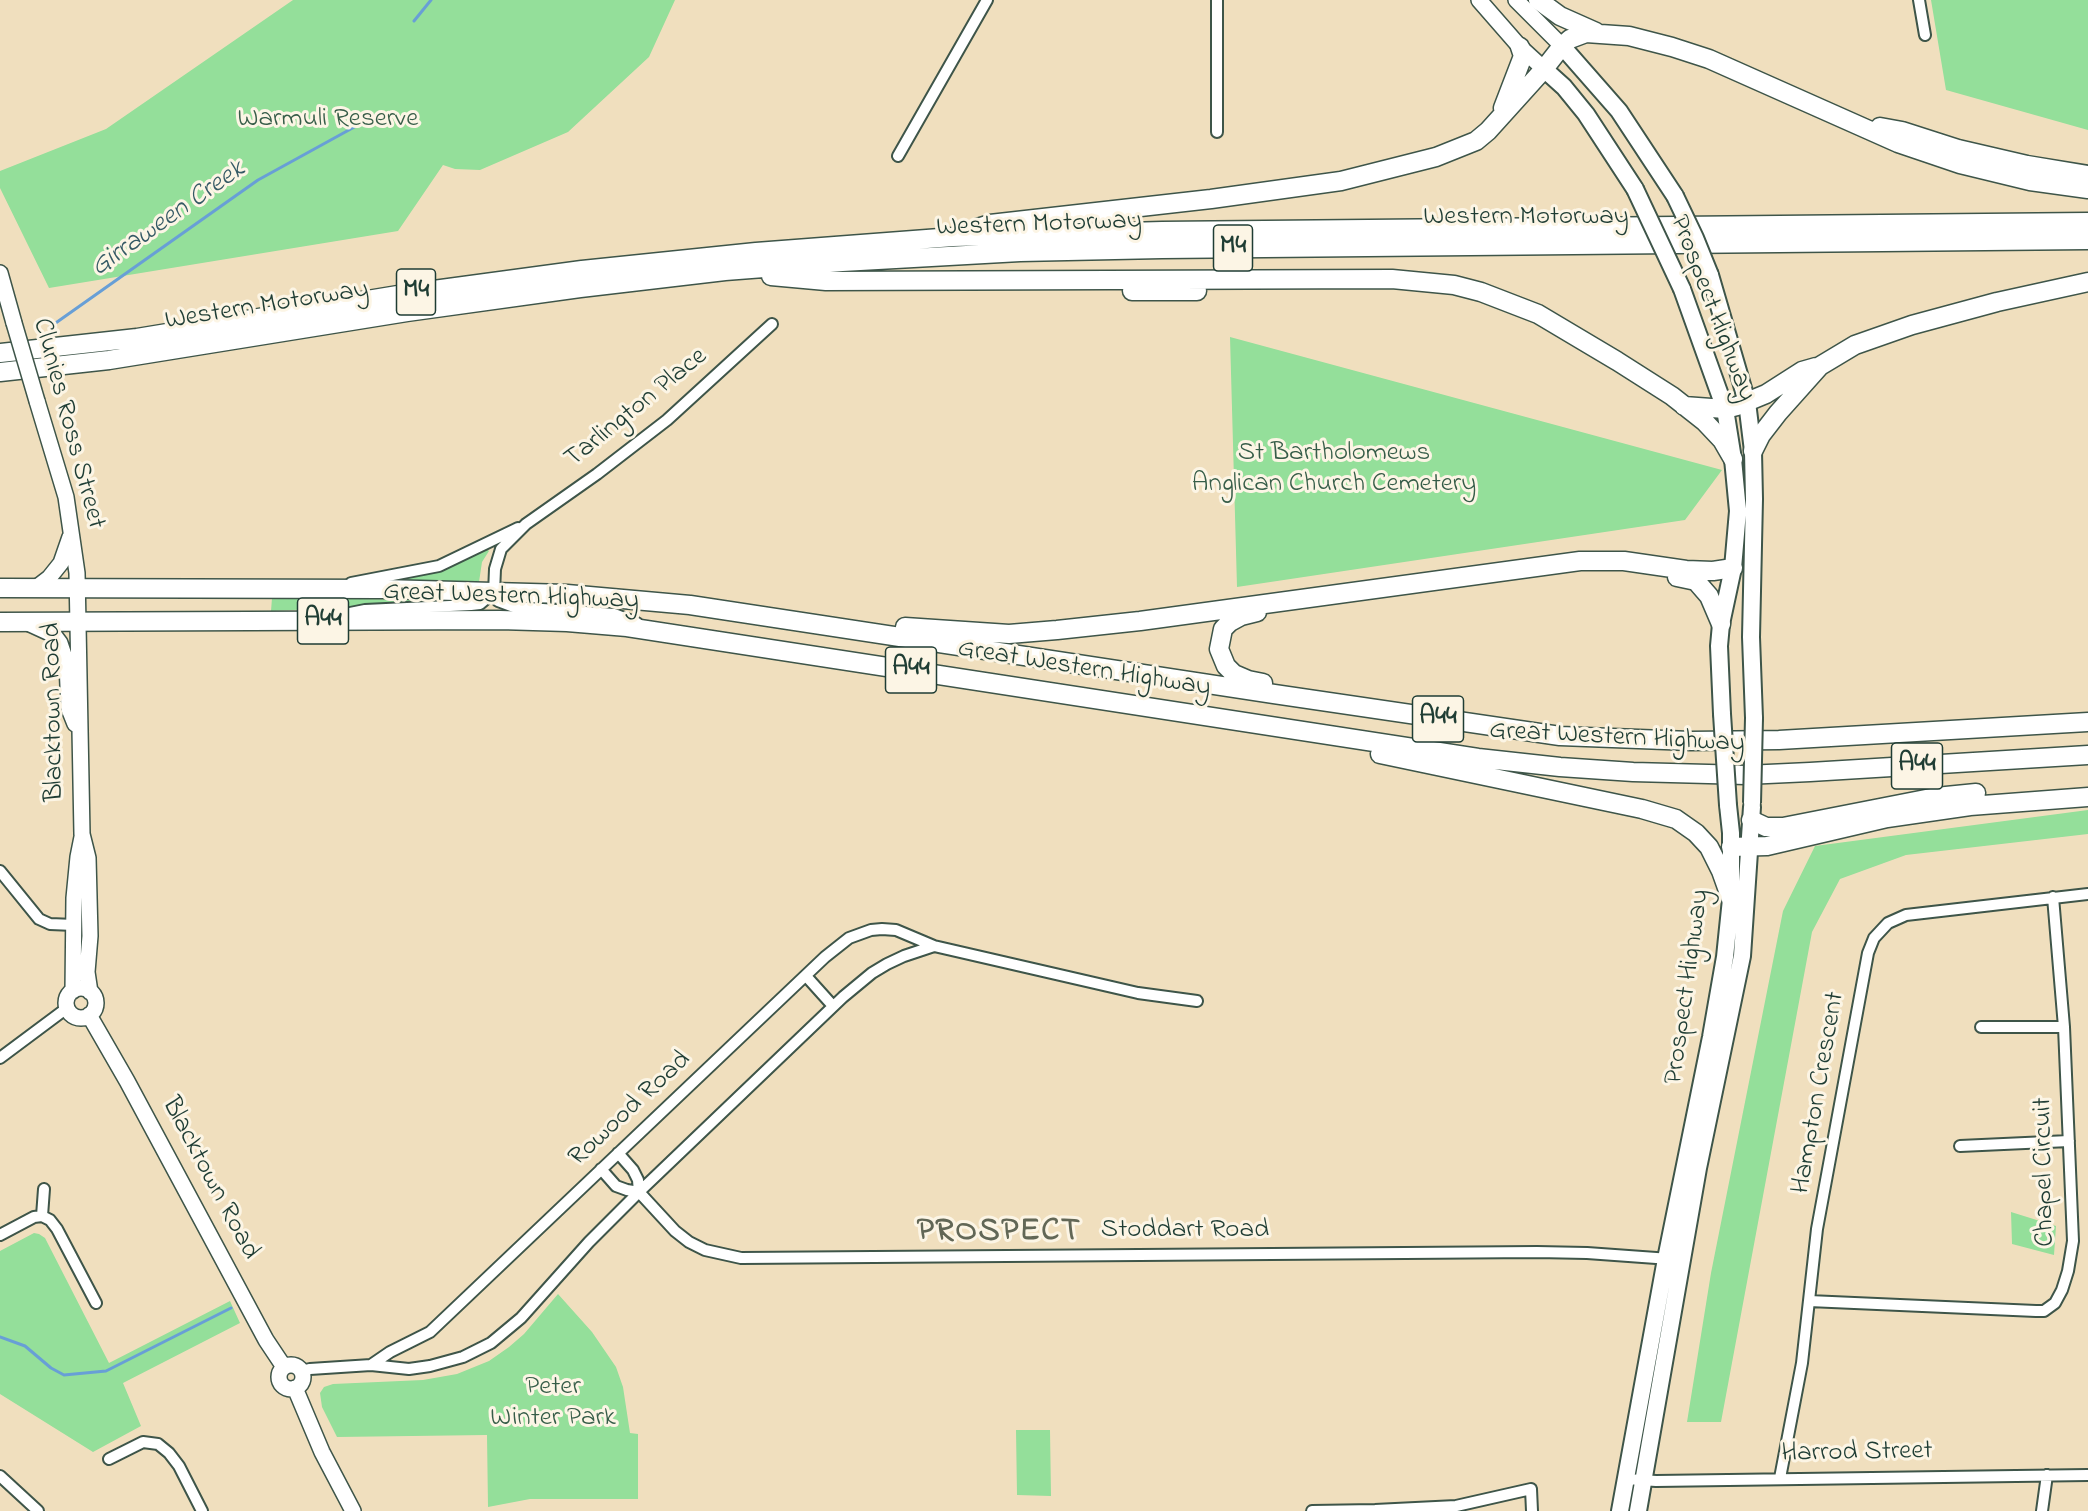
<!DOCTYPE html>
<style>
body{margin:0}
canvas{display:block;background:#f0dfbe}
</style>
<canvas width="2088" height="1511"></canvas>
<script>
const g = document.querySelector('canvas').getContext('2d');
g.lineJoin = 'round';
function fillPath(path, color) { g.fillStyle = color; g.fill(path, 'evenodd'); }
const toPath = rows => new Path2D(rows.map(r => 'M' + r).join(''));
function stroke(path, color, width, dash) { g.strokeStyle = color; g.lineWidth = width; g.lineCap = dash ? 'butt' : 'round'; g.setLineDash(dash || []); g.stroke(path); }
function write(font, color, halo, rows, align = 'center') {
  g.font = font + ' "Indie Flower",sans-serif'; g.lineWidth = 6; g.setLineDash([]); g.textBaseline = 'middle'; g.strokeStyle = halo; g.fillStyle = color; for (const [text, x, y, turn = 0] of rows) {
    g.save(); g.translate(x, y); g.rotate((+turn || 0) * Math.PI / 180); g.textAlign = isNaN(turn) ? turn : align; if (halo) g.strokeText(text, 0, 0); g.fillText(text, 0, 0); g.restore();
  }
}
fillPath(toPath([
 [293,0,675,0,649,57,568,132,480,170,455,169,443,165,398,231,49,288,0,188,0,171,106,129],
 [1931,0,2088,0,2088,130,1946,90],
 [1230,337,1722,470,1685,520,1237,587],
 [487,549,489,551,482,562,479,582,475,584,399,582,399,579,453,565],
 [272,598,444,600,444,603,271,611],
 [2088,810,2088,834,1906,855,1840,879,1812,932,1721,1422,1687,1422,1711,1273,1783,911,1815,846],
 [2011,1212,2056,1226,2054,1255,2012,1244],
 [34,1233,39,1234,45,1238,109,1363,230,1301,240,1323,123,1383,141,1426,93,1452,0,1394,0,1251],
 [558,1294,592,1332,616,1367,623,1387,630,1433,638,1434,638,1499,530,1499,488,1507,487,1435,337,1437,322,1407,320,1393,324,1387,333,1384,423,1380,457,1374,489,1361,509,1347,524,1334],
 [1016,1430,1050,1430,1051,1496,1017,1495]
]), '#94df9a');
stroke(toPath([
 [414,21,431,0],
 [50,327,258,180,378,114],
 [0,1337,25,1346,51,1368,64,1375,106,1371,231,1308]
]), '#689fd6', 3);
const street = toPath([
 [1217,0,1217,132],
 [1919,0,1925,35],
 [898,156,987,0],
 [351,583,439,566,518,528],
 [345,614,365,610,471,605,480,604,493,593],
 [637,623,614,614,514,607,498,601,494,593,495,569,501,549,526,524,597,474,667,420,772,324],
 [0,871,39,919,50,924,74,925],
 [806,976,833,1006],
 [1981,1027,2064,1027],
 [0,1058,67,1008],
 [1960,1146,2069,1141],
 [618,1153,633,1170,638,1180,639,1192],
 [601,1169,616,1186,627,1190,639,1192,675,1231,689,1242,705,1250,741,1258,1537,1252,1587,1253,1670,1259],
 [42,1216,44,1189],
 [0,1235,34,1217,42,1216,50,1220,57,1229,96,1303],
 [1809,1301,2036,1311,2044,1311,2055,1303,2062,1290,2068,1271,2073,1241,2064,1027,2053,897],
 [371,1365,390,1352,430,1332,825,957,849,938,871,930,882,929,896,930,934,946,1138,993,1197,1001],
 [301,1371,310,1369,371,1365,409,1369,430,1366,463,1357,491,1343,521,1318,589,1242,639,1192,843,997,872,973,887,964,904,956,934,946],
 [109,1459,143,1442,158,1444,169,1453,179,1466,202,1511],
 [0,1476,38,1511],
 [1780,1478,1802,1363,1817,1229,1868,953,1874,938,1888,923,1906,915,2088,894],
 [1626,1479,1656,1481,2088,1475],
 [1312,1511,1375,1510,1456,1506,1531,1489,1532,1511],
 [2042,1511,2047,1475]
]);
const secondary = toPath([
 [1479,0,1520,47,1544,69],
 [1516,0,1562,46],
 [0,273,14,323],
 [37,401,66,497,77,573,82,834,88,858,90,936,87,972,90,992],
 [36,588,49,578,61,563,70,537],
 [30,624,54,635,60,643,67,664,69,709,75,724],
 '66 1003a15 15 0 1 1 30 0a15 15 0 1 1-30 0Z',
 [73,991,74,898,78,857,82,837],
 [89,1015,127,1081,266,1340,284,1367],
 '279 1377a12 12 0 1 1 24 0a12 12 0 1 1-24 0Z',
 [295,1388,322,1452,353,1511]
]);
const primary = toPath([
 [1562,46,1619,111,1675,196],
 [1544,69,1564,87,1586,114,1635,189],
 [1710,275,1747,402,1753,451,1754,499,1751,637,1754,718],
 [1682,289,1725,409,1733,459,1738,511,1733,568,1721,624,1719,646,1722,714],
 [1620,1511,1666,1259,1711,1037,1725,957,1731,899,1731,833,1728,805],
 [1638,1511,1698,1168,1742,956,1752,807]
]);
const highway = toPath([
 [1538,0,1560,16,1596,32],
 [1503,108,1523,56,1520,47],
 [1880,127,1902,131,1958,149,2027,165,2088,175],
 [977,228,990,224,1211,199,1341,181,1436,157,1476,141,1488,131,1544,69,1562,46,1570,39,1586,33,1629,36,1672,47,1709,59,1898,143,1960,164,2030,181,2088,189],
 [771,276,826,281,1392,279,1454,285,1481,292,1538,314,1617,361,1672,396,1705,422,1722,440,1733,459],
 [1132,291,1197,291],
 [0,353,137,338,404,294,582,270,756,252,953,237,1162,231,2088,222],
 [0,372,109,360,407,312,580,288,725,271,842,262,1020,252,1162,249,2088,240],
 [1684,406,1725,409,1737,406,1766,394,1802,371,1816,367],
 [1753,451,1761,435,1778,413,1820,366,1855,345,1912,325,1997,302,2088,282],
 [1677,577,1696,581,1709,596,1721,624],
 [0,588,383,589,567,594,690,605,1274,694,1560,736,1691,741,1779,740,2088,722],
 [1257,612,1241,616,1230,622,1223,629,1219,649,1226,666,1234,674,1248,680,1263,683],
 [0,622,500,620,567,622,627,627,1478,758,1560,767,1633,772,1746,775,1810,772,2088,755],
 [905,627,1009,634,1057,630,1140,621,1580,561,1624,561,1686,570,1713,571,1733,568],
 [1380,754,1642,809,1676,819,1696,833,1709,847,1721,871,1731,899],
 [1751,820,1766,827,1783,827,1936,797,1976,793],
 [1731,847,1767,846,1887,818,1970,806,2088,797]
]);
stroke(street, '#3e5549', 14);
stroke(secondary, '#3e5549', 18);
stroke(primary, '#3e5549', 20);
stroke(highway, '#3e5549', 21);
stroke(street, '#fff', 10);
stroke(secondary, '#fff', 15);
stroke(primary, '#fff', 16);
stroke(highway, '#fff', 18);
const secondaryBridge = toPath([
 [14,323,37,401]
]);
const primaryBridge = toPath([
 [1635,189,1682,289],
 [1675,196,1695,238,1710,275],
 [1722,714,1728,805],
 [1752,803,1754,718]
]);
stroke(secondaryBridge, '#3e5549', 18, []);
stroke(primaryBridge, '#3e5549', 20, []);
stroke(secondaryBridge, '#fff', 15);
stroke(primaryBridge, '#fff', 16);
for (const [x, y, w] of [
 [1233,248,39],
 [416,292,39],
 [323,621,51],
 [911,670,51],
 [1438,719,51],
 [1917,766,51]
]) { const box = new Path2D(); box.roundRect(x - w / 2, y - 23, w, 46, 4.5); g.fillStyle = '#fcf5e5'; g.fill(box); stroke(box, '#1f3d34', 1.5); }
write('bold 26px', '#1f3d34', null, [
 ["M4",1233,248],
 ["M4",416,292],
 ["A44",323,621],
 ["A44",911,670],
 ["A44",1438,719],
 ["A44",1917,766]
]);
write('27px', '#365d48', '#fcf5e5', [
 ["Warmuli Reserve",328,121],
 ["St Bartholomews",1334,455],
 ["Anglican Church Cemetery",1334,486],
 ["Peter",553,1389],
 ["Winter Park",553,1420]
]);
write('27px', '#1f3d34', '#fcf5e5', [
 ["Western Motorway",1526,219],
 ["Western Motorway",1039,226,-2],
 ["Western Motorway",267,307,-9],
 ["Prospect Highway",1711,309,69],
 ["Tarlington Place",637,409,-39],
 ["Clunies Ross Street",67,424,75],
 ["Great Western Highway",511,598,2],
 ["Great Western Highway",1084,670,9],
 ["Blacktown Road",55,712,-91],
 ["Great Western Highway",1617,739,3],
 ["Prospect Highway",1689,987,-82],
 ["Hampton Crescent",1820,1093,-80],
 ["Rowood Road",631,1110,-43],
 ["Chapel Circuit",2046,1172,-91],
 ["Blacktown Road",209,1179,62],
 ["Stoddart Road",1185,1232],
 ["Harrod Street",1857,1454,-1]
]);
write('italic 28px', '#355a65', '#fcf5e5', [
 ["Girraween Creek",169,220,-35]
]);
g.letterSpacing = '1.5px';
write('bold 33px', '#626756', '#fcf5e5', [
 ["PROSPECT",999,1234]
]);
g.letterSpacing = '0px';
</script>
